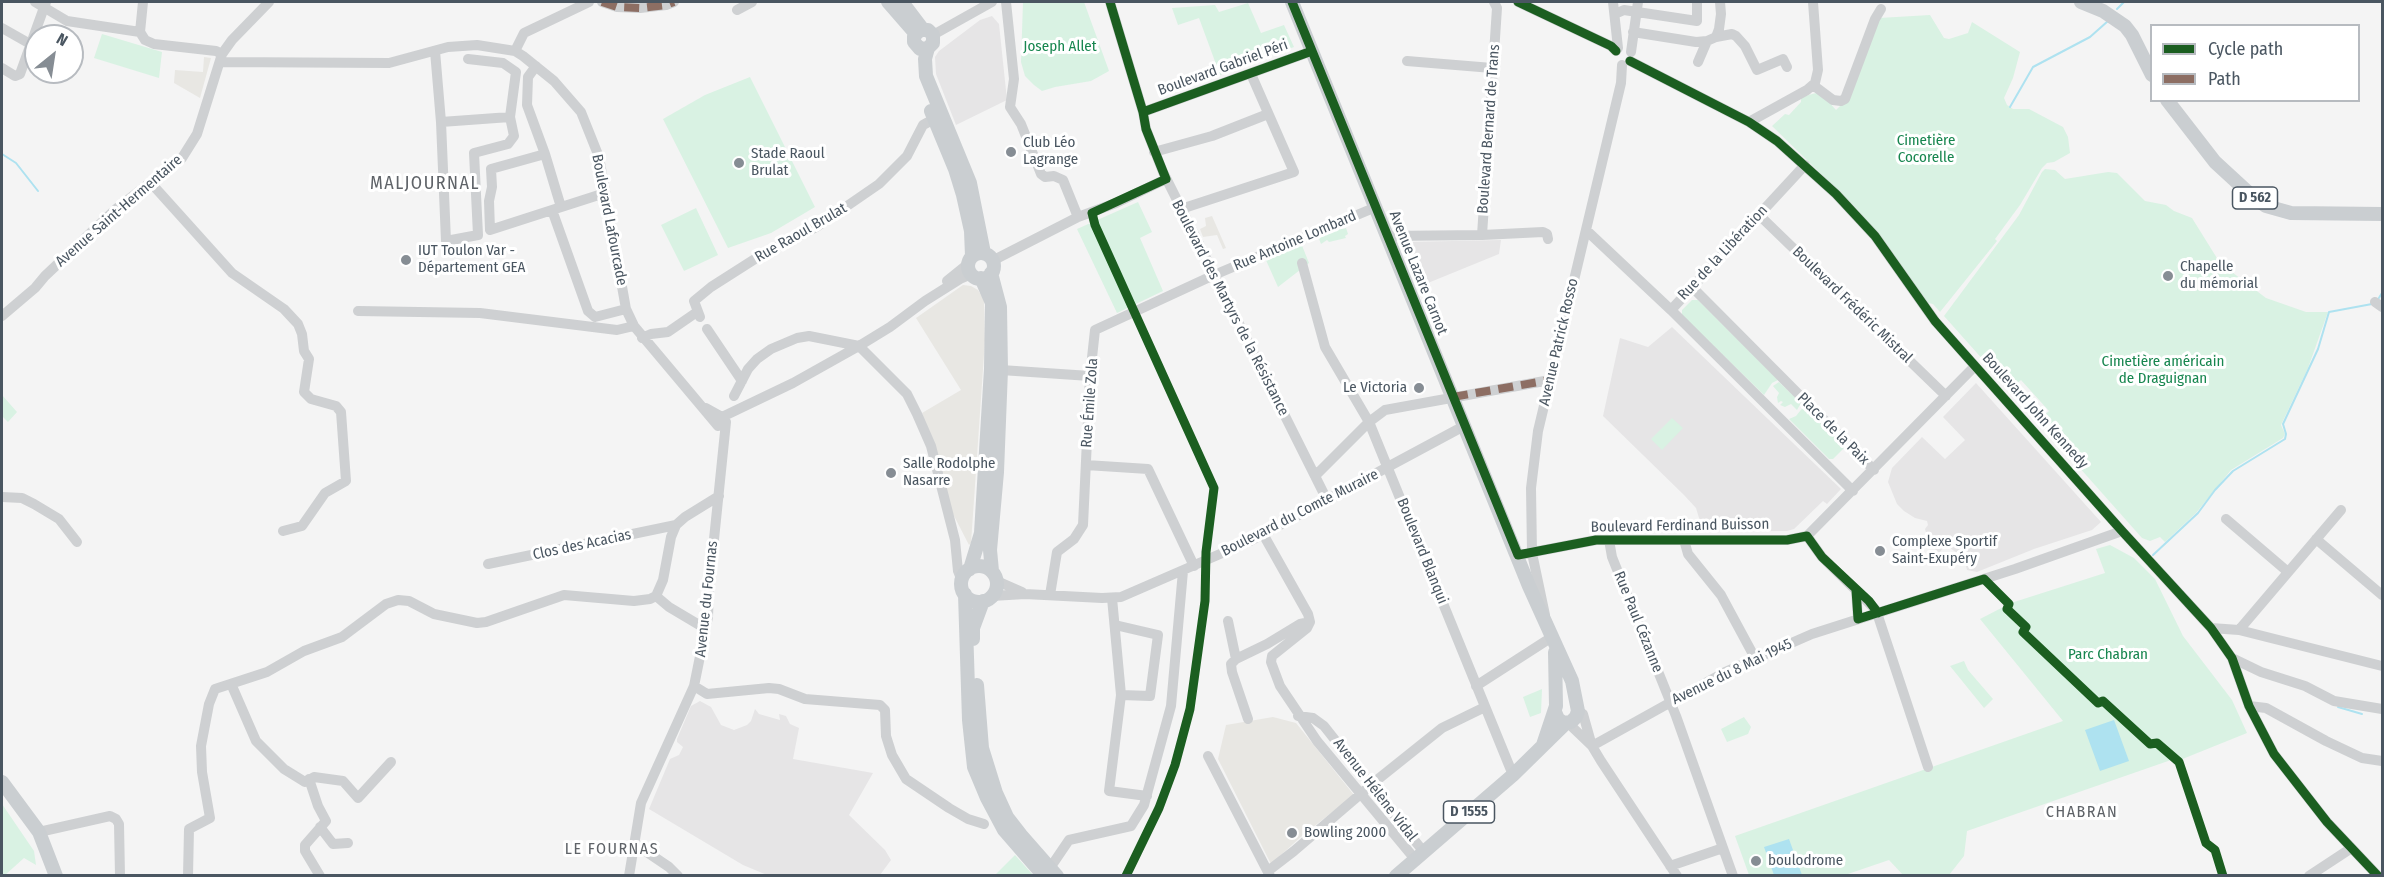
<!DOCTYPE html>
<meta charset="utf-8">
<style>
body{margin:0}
#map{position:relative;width:2384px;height:877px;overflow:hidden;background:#f4f4f4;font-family:"Fira Sans Condensed",sans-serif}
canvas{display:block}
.frame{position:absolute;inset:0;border:3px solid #4a5661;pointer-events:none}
.legend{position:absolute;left:2150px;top:24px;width:210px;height:78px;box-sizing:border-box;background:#fff;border:2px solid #b7bbc0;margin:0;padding:8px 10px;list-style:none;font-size:18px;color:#4a5661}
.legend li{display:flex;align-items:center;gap:12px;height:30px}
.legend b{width:30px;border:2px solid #b7bbc0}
.north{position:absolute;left:24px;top:24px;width:60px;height:60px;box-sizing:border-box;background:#fff;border:2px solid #b7bbc0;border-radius:50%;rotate:30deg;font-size:16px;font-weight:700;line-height:24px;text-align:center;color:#4a5661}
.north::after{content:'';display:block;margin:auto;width:21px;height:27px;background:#868d94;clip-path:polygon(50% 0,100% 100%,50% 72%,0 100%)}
</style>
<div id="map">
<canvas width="2384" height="877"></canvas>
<div class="frame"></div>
<ul class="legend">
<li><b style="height:8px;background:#1b5e20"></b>Cycle path</li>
<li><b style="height:8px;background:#8d6e63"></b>Path</li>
</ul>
<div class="north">N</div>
</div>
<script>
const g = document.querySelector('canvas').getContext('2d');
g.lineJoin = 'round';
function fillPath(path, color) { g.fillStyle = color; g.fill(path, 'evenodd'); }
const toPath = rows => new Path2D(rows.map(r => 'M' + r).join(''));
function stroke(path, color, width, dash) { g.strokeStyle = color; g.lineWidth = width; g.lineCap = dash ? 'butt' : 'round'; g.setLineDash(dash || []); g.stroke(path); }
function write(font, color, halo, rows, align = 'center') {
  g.font = font + ' "Fira Sans Condensed",sans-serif'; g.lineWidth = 6; g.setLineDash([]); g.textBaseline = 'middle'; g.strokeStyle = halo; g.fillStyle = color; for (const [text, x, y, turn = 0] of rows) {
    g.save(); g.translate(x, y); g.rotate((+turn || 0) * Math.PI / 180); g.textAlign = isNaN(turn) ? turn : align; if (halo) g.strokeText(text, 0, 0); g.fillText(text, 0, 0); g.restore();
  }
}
fillPath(toPath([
 [204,57,211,58,200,98,174,83,175,70,203,72],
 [1212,216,1226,248,1223,249,1217,235,1203,237,1200,229,1206,226,1205,218],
 [963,285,971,286,978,290,984,300,985,340,971,543,969,545,952,512,922,413,961,390,916,318],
 [1273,717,1296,723,1354,795,1303,835,1271,864,1218,759,1226,725]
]), '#e8e7e3');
fillPath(toPath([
 [992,16,999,24,1007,100,956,125,936,74,935,57,939,51,980,20],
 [1501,240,1499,254,1423,285,1405,242],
 [1672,327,1841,489,1827,504,1823,501,1794,529,1787,531,1703,531,1696,508,1684,495,1603,416,1620,338,1648,347],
 [1976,383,2101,522,2092,530,2034,549,1977,572,1967,570,1964,558,1946,545,1939,553,1929,543,1925,529,1928,525,1927,521,1915,518,1904,511,1897,504,1888,482,1892,468,1922,437,1945,459,1965,440,1943,417],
 [700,701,711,707,721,725,734,730,747,725,751,721,755,709,759,714,780,720,779,714,786,716,790,724,799,728,793,759,873,773,849,815,885,850,891,860,880,875,767,875,743,865,649,809,670,759,679,755,683,747,677,742,677,739,691,706]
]), '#e6e5e6');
fillPath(toPath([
 [1023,2,1084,2,1109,71,1091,81,1055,87,1042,91,1034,85,1025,76,1021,62],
 [1248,3,1261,33,1284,25,1294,47,1220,75,1199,18,1178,25,1172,8,1215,5,1219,12],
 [1930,15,1944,38,1949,39,1968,33,1972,22,2020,52,2013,78,2004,98,2007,105,2013,109,2029,109,2063,127,2068,137,2070,153,2054,162,2047,163,2042,168,2020,205,1995,239,1997,241,1940,312,1933,304,1928,303,1858,210,1772,126,1785,114,1789,115,1801,102,1801,97,1820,92,1836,110,1849,97,1879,18],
 [102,34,162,52,159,78,94,58],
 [750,77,815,207,771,233,728,248,663,119,705,95],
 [2045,169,2055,170,2065,179,2108,172,2117,173,2145,201,2166,205,2174,211,2192,218,2220,263,2266,298,2306,312,2328,312,2308,368,2281,425,2285,434,2283,438,2231,470,2196,513,2165,542,2160,537,2150,541,2142,538,2038,421,2049,411,2021,380,2010,390,1944,316,2019,215,2042,172],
 [1138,202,1152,232,1140,238,1163,291,1117,313,1077,229],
 [696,208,718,255,684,271,661,225],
 [1341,227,1343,229,1346,228,1348,234,1345,236,1346,238,1329,242,1327,240,1321,244,1318,236],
 [1301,243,1309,263,1278,287,1265,258],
 [1692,300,1698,300,1778,380,1772,383,1764,395,1682,315,1682,310],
 [1779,382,1801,403,1797,410,1791,404,1785,407,1780,405,1783,402,1781,401,1778,403,1777,397,1779,393,1773,386],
 [2,395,17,412,8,422,2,416],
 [1804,406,1843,445,1844,448,1833,459,1829,459,1789,419,1796,416],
 [1672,418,1683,428,1662,450,1651,439],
 [2110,545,2134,558,2155,579,2183,636,2232,700,2247,733,2180,760,2171,760,1967,831,1964,856,1949,875,1903,875,1889,860,1845,875,1749,875,1735,836,2063,721,1980,619,2011,603,2105,573,2096,549],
 [1964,661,1968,670,1993,699,1984,708,1950,666],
 [1542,689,1541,713,1530,717,1523,697],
 [1744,717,1751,727,1748,734,1727,742,1721,729],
 [2,804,34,851,36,865,24,858,4,876,2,875],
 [1015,855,1033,875,995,875]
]), '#d9f2e3');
fillPath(toPath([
 [2114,720,2129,761,2100,771,2085,730],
 [1789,839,1802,875,1774,875,1764,847]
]), '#aee2f0');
stroke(toPath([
 [2117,9,2124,2],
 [2010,107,2033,67,2090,37,2108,21],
 [2,154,16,163,38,191],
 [2377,301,2382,293],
 [2153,555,2198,513,2215,490,2233,471,2285,439,2286,434,2283,424,2318,349,2329,312,2372,304],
 [2338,707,2362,714]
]), '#aee2f0', 2);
stroke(toPath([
 [35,2,67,21,140,32,145,40,154,44,216,51,222,54],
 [602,2,617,7,640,8,666,5,674,2],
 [1006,2,1014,79,1010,107,1021,124,1041,174,1045,177,1054,176,1063,180,1078,217],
 [1110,2,1143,112,1146,129,1163,172,1327,500],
 [1518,2,1611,46,1616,51],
 [1613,2,1618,48],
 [737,10,752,2],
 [1615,14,1624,10,1697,21,1697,2],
 [2,28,32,45],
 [140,32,143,2],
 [1633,32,1696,42,1707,41,1716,37,1719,29,1721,14,1720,2],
 [933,35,992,2],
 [1716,37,1732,34,1736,36,1745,46,1757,70,1783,59,1787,67],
 [435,51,441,122],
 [515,51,524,33,589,2],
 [1631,52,1638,2],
 [468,59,503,63,516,72,510,117,441,122,446,241,478,235,474,153,508,144,514,136,510,117],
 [1407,61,1492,68],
 [1630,61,1749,122,1777,141,1836,194,1875,236,1935,321,2122,531,2211,628,2232,658,2249,706,2274,754,2327,822,2378,876],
 [220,62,389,63,448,47,477,45,515,51,523,56,554,81,581,112,599,157,626,309,634,326,718,426],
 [1698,62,1707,41],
 [536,66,528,77,527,105,545,154],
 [2,68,15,76,20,74,46,2],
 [1813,85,1833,100,1841,101,1845,99,1875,19,1881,9],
 [1143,112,1312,51],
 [1749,122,1807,90,1815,83,1818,70,1813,2],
 [1154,152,1212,136,1268,114],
 [151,183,232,273,284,309,298,324,302,334,304,351,309,359,304,392,311,399,336,406,341,412,346,481,325,493,302,526,283,531],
 [605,193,552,210,588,311,595,317,626,309],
 [1181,209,1294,172,1251,74],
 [552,210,490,230,489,201,492,187,491,169,545,154,561,207],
 [1759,215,1946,396],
 [1586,230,1671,310,1853,491],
 [1482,235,1543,232,1547,234,1548,239],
 [1388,236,1482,235,1497,8,1494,2],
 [992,261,1078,217,1116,203,1166,179],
 [1302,263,1325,347,1369,422,1513,775],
 [947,281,968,264],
 [1692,287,1874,470],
 [2375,302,2382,307],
 [1671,310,1805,165],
 [358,311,480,313,617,330,634,326],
 [2,316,35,288,45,276,116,209,182,158,197,134,222,54,232,40,269,2],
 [700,317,694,301,711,287,758,257,818,226,879,184,907,156,923,125,934,119],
 [707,329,742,381],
 [642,338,651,334,668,332,697,312],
 [1001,370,1090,376],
 [734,396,748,369,757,359,771,349,797,338,809,336,859,346,907,394,917,414,931,446,955,540,958,571,962,581],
 [722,417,793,383,859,346,890,327,925,301,960,279,972,274],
 [1086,465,1148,469,1194,566],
 [1315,476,1369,422,1385,410,1550,380],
 [2,497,22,498,34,504,59,519,77,542],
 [2226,519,2288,572],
 [1263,534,1308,614,1310,622,1307,628,1272,656,1271,662,1280,686,1317,741,1414,858],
 [1807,536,1822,557,1876,610,1928,767],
 [2316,539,2382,595],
 [1609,540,1612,557,1676,716,1723,848,1670,866],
 [1684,540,1688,554,1721,595,1755,658],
 [1518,555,1596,540,1787,540,1807,536,1975,366],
 [488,564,676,525],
 [997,581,1022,592],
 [1856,590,1858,619],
 [1050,595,1057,552,1074,539,1083,525,1090,376,1095,330,1214,275,1376,207],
 [656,596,669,607,706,629],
 [992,596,1025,594,1102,598,1121,597,1250,541,1464,426],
 [1112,598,1121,695,1109,791,1147,796],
 [1545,615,1532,553,1531,488,1538,431,1621,83,1622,65],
 [1228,621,1236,659],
 [1115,625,1158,635,1150,696,1121,695],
 [2211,628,2239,630,2341,510],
 [2239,630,2382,666],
 [2232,658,2261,672,2305,686,2334,701,2382,709],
 [232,686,256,741,284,769,305,782,314,777,343,781,358,798,391,762],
 [694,686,707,694,769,688,779,689,805,699,880,705,885,710,886,736,892,755,906,779,949,808,968,819,984,824],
 [1476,686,1552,637],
 [2249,706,2266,708,2326,741,2362,758,2382,761],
 [1578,711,1583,714,1592,746,1601,761,1677,876],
 [1298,716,1313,718,1324,726,1423,851],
 [1248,719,1232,672,1231,664,1236,659,1267,644,1300,624,1310,622],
 [1568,723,1592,746],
 [1592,746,1725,672,1812,634,2015,569,2122,531],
 [1208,756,1270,876],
 [309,779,318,806,326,821,305,845,305,851,320,876],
 [320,827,333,844,348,843],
 [39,832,110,816,116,819,119,824,120,876],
 [635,844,669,867,678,876],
 [1723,848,1733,876],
 [1050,868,1069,840,1131,826,1144,805,1171,706,1183,571],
 [1268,871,1294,851,1377,780,1442,728,1485,707],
 [188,876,189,829,210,818,202,772,201,746,209,704,215,689,267,672,304,651,342,637,386,604,398,600,409,601,434,614,477,623,486,622,564,595,634,601,650,599,656,596,663,580,671,537,676,525,685,517,719,496],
 [629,876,641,803,694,686,708,617,709,588,726,422,724,418,706,408],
 [2309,876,2350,849]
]), '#ced0d2', 10);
stroke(toPath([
 [888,2,915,33],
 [902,2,921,27],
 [1292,2,1529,586,1572,681,1578,711,1576,717,1571,722,1564,723,1558,719,1555,712],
 [2081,2,2103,11,2125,26,2132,35,2152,75],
 [928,48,920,49,914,42,914,36,920,30,928,30,933,35,933,43,928,48,925,59,926,76,970,183,984,253],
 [2167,100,2215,162,2252,196,2266,206,2291,213,2382,214],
 [931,111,955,169,963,195,971,231,972,256],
 '968 266a13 13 0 1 1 26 0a13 13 0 1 1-26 0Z',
 [991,273,1000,307,1001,370,997,472,990,550,992,571],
 '961 584a18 18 0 1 1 36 0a18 18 0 1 1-36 0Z',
 [970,569,981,533,991,369,992,303,981,278],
 [965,594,969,720,974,767,987,798,1004,830,1044,876],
 [973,639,973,628,983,601],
 [977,685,982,748,996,793,1007,817,1021,835,1057,876],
 [1543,745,1556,706,1555,652],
 [2,782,39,832,56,876],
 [1396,876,1513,775,1566,723]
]), '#caced1', 14);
stroke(toPath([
 [602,2,617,7,640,8,666,5,674,2],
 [1453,397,1550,380]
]), '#8d6e63', 8, [15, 8]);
stroke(toPath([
 [1110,2,1143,112,1146,129,1166,179,1092,213,1095,225,1214,488,1206,552,1205,601,1190,709,1175,765,1159,808,1126,876],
 [1292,2,1518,555,1596,540,1787,540,1807,536,1822,557,1869,601,1878,613],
 [1518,2,1611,46,1616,51],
 [1630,61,1749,122,1777,141,1836,194,1875,236,1935,321,2122,531,2211,628,2232,658,2249,706,2274,754,2327,822,2378,876],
 [1143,112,1312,51],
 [1856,590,1858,619,1984,579,2009,604,2007,609,2026,627,2023,632,2098,703,2103,701,2150,744,2157,743,2179,762,2206,843,2215,850,2223,876]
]), '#1b5e20', 9);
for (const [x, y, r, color] of [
 [1011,152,6,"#868d94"],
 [739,163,6,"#868d94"],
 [406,260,6,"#868d94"],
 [2168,276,6,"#868d94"],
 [1419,388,6,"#868d94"],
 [891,473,6,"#868d94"],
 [1880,551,6,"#868d94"],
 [1292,833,6,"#868d94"],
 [1756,861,6,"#868d94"]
]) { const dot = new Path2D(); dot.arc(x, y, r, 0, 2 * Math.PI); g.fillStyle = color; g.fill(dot); stroke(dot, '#fff', 2); }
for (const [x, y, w] of [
 [2255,198,45],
 [1469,812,51]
]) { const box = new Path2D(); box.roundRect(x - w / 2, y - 11, w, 22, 4.5); g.fillStyle = '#fff'; g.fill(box); stroke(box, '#4a5661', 1.5); }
write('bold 14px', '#4a5661', null, [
 ["D 562",2255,198],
 ["D 1555",1469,812]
]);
write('15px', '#17864f', '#fff', [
 ["Joseph Allet",1060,47],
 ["Cimetière",1926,141],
 ["Cocorelle",1926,158],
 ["Cimetière américain",2163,362],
 ["de Draguignan",2163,379],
 ["Parc Chabran",2108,655]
]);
write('15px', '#4a5661', '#fff', [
 ["Boulevard Gabriel Péri",1223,68,-20],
 ["Boulevard Bernard de Trans",1489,129,-86],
 ["Avenue Saint-Hermentaire",119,211,-41],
 ["Boulevard Lafourcade",609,220,79],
 ["Rue Raoul Brulat",801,233,-30],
 ["Rue Antoine Lombard",1295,241,-23],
 ["Rue de la Libération",1723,253,-47],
 ["Avenue Lazare Carnot",1418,273,68],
 ["Boulevard Frédéric Mistral",1852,305,44],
 ["Boulevard des Martyrs de la Résistance",1230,308,63],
 ["Avenue Patrick Rosso",1559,342,-77],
 ["Rue Émile Zola",1090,403,-86],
 ["Boulevard John Kennedy",2035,411,48],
 ["Place de la Paix",1833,429,45],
 ["Boulevard du Comte Muraire",1300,513,-27],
 ["Boulevard Ferdinand Buisson",1680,526,-1],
 ["Clos des Acacias",582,545,-12],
 ["Boulevard Blanqui",1422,551,68],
 ["Avenue du Fournas",707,599,-84],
 ["Rue Paul Cézanne",1638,622,68],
 ["Avenue du 8 Mai 1945",1732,672,-26],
 ["Avenue Hélène Vidal",1375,790,52]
]);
write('15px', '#4a5661', '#fff', [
 ["Club Léo",1023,143],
 ["Lagrange",1023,160],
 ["Stade Raoul",751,154],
 ["Brulat",751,171],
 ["IUT Toulon Var -",418,251],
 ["Département GEA",418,268],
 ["Chapelle",2180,267],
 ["du mémorial",2180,284],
 ["Le Victoria",1407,388,"right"],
 ["Salle Rodolphe",903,464],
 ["Nasarre",903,481],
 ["Complexe Sportif",1892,542],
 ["Saint-Exupéry",1892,559],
 ["Bowling 2000",1304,833],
 ["boulodrome",1768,861]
], 'left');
g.letterSpacing = '1.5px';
write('16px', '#5f6368', '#fff', [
 ["CHABRAN",2082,813],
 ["LE FOURNAS",612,850]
]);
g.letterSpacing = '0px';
g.letterSpacing = '1.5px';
write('18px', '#5f6368', '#fff', [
 ["MALJOURNAL",425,184]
]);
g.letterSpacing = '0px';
</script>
